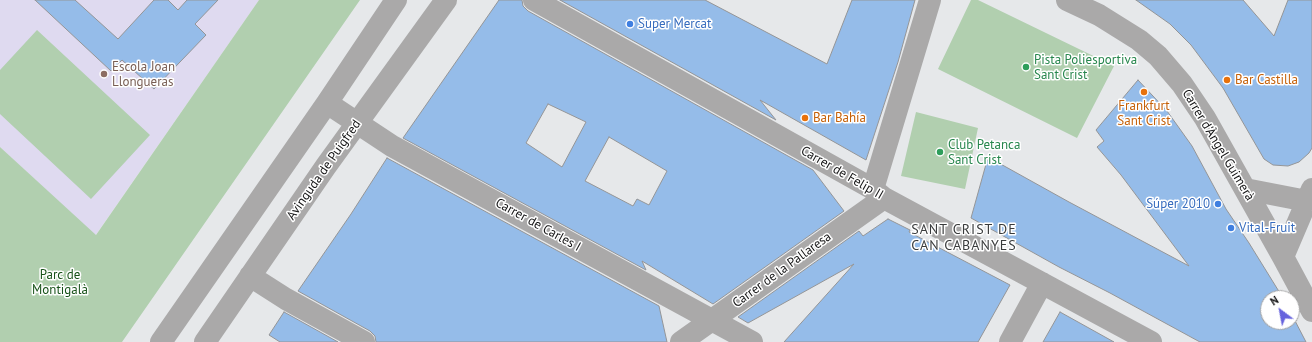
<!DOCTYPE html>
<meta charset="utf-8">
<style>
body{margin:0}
#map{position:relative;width:1312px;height:342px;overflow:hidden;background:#e6e8ea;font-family:"PT Sans",sans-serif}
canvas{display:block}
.north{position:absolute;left:1260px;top:290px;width:40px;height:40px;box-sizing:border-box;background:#fff;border:1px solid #a1a1a1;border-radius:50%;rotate:328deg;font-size:11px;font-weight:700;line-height:16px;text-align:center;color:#131314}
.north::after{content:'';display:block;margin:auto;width:14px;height:18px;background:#6663dd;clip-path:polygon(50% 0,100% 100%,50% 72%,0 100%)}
</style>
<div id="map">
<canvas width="1312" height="342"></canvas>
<div class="north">N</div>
</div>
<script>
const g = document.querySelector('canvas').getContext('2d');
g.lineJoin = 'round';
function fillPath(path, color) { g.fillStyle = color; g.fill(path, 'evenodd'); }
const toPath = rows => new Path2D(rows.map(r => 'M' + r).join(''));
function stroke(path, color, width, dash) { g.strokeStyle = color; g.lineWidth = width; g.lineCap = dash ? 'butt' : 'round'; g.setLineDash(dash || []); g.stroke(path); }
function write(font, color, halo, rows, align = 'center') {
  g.font = font + ' "PT Sans",sans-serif'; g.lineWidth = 3; g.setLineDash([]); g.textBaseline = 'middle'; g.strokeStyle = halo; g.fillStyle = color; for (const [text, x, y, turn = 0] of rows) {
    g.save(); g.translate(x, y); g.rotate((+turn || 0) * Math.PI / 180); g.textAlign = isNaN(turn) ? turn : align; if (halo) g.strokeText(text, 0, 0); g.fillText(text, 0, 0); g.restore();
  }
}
fillPath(toPath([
 [0,0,259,0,95,236,0,147]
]), '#dfdaf0');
fillPath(toPath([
 [259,0,360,0,122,342,0,342,0,147,96,235],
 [971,0,978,0,1114,66,1077,138,938,69],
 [37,30,150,135,91,199,0,114,0,70],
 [916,112,978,128,965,189,901,176]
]), '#b1cfaf');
const building = toPath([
 [35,0,75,0,118,39,154,0,168,0,178,10,187,0,218,0,195,24,206,35,154,89,122,60,111,71,35,0],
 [499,0,522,0,523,6,528,11,813,170,844,211,713,304,642,261,646,270,403,138,499,0],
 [548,104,586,122,562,167,526,143,548,104],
 [609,137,667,171,649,205,637,199,633,206,585,181,609,137],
 [560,0,705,0,827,64,852,0,915,0,898,62,866,160,760,100,776,120,560,0],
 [1136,0,1243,0,1274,36,1288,0,1312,0,1312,148,1309,153,1299,162,1288,166,1273,165,1264,159,1223,88,1191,45,1170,24,1136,0],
 [1138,80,1167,111,1192,146,1226,209,1249,243,1283,298,1268,298,1268,322,1292,322,1292,315,1306,342,1200,342,1110,293,1059,267,971,218,988,157,1069,202,1189,266,1121,175,1097,147,1104,141,1096,130,1138,80],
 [387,158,659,306,667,342,376,342,375,336,370,331,298,291,351,214,387,158],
 [888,219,910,230,909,232,1010,285,978,342,784,342,854,264,748,323,738,317,859,231,863,236,888,219],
 [284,312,338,342,280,342,269,335,284,312],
 [1060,312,1114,342,1043,342,1060,312]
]);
fillPath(building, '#95bce9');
stroke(building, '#949597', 1);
stroke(toPath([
 [534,0,873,189,884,198,1151,342],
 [1067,0,1099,15,1139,40,1158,56,1182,84,1205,118,1283,257,1312,311],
 [327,103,392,146,752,342],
 [873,189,930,0],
 [1245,189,1307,201],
 [1283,257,1312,189],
 [250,276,286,299,364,342],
 [161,342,327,103,396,0],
 [205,342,326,166,446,0],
 [681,342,884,198],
 [1010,342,1042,283]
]), '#aaa9a9', 22);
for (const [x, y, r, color] of [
 [630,24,4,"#3f7fe0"],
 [1026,67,4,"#2e9e5b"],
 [104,74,4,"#8d6e63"],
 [1227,80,4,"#e8710a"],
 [1144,92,4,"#e8710a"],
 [805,118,4,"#e8710a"],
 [940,152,4,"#2e9e5b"],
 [1218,204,4,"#3f7fe0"],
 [1231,228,4,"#3f7fe0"]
]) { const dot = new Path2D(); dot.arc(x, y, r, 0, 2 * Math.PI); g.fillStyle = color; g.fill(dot); stroke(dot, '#fff', 1.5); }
write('13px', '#366cbe', '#fff', [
 ["Super Mercat",638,24],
 ["Súper 2010",1210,204,"right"],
 ["Vital-Fruit",1239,228]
], 'left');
write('13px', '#27864d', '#fff', [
 ["Pista Poliesportiva",1034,60],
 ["Sant Crist",1034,75],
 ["Club Petanca",948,145],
 ["Sant Crist",948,160]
], 'left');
write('13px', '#785e54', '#fff', [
 ["Escola Joan",112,67],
 ["Llongueras",112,82]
], 'left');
write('13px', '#c56008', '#fff', [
 ["Bar Castilla",1235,80],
 ["Frankfurt",1144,106,"center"],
 ["Sant Crist",1144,121,"center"],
 ["Bar Bahía",813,118]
], 'left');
write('13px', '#131314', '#fff', [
 ["Carrer d'Àngel Guimerà",1218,145,59],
 ["Avinguda de Puigfred",324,170,-55],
 ["Carrer de Felip II",842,173,30],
 ["Carrer de Carles I",538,225,29],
 ["Carrer de la Pallaresa",782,270,-36]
]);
write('13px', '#175219', '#fff', [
 ["Parc de",60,275],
 ["Montigalà",60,290]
]);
g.letterSpacing = '1px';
write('14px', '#393b3c', '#fff', [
 ["SANT CRIST DE",964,230],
 ["CAN CABANYES",964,246]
]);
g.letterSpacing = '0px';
</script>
